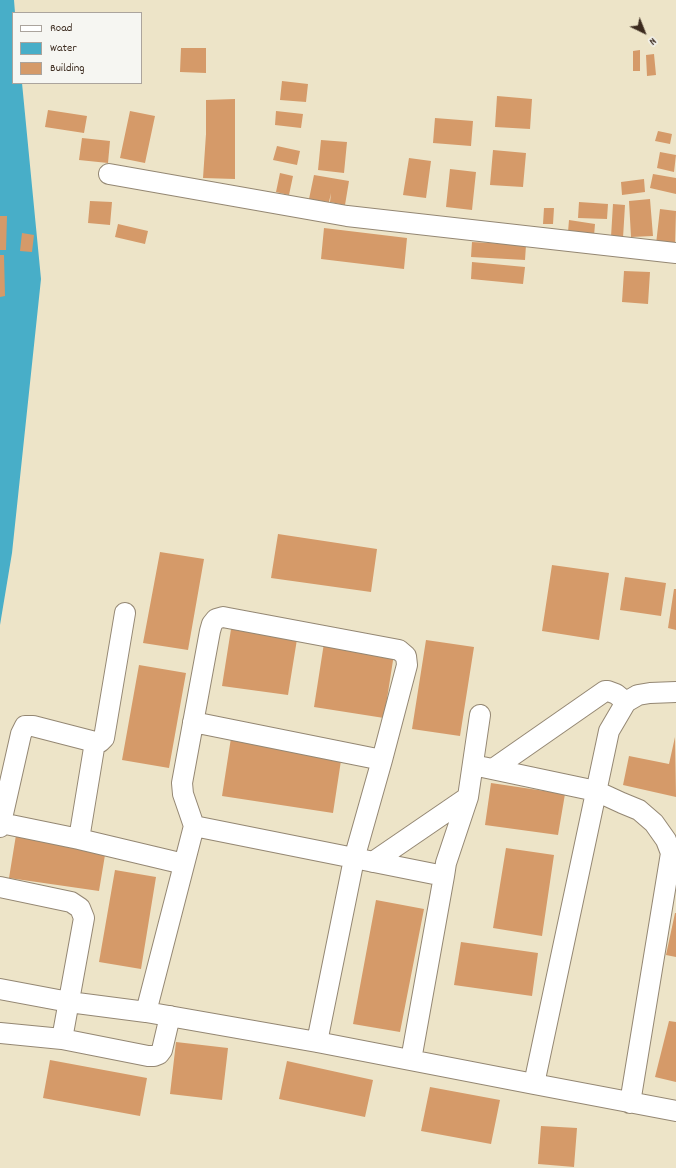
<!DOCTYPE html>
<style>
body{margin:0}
#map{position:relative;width:676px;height:1168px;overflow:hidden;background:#ede4c8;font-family:Dekko,sans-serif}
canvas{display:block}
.legend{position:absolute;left:12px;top:12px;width:130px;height:72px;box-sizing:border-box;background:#f6f6f2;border:1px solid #aba49d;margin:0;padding:5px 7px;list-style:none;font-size:12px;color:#3b2a1e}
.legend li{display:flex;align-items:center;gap:8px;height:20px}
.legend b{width:20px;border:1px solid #aba49d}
.north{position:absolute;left:624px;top:12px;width:40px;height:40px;-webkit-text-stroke:3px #f6f6f2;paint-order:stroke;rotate:137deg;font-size:11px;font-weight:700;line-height:16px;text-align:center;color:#3b2a1e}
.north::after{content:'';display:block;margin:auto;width:14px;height:18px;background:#3b2a1e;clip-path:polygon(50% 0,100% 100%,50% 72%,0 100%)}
</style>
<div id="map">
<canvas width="676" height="1168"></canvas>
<ul class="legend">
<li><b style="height:5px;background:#fff"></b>Road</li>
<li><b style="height:11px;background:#48aec8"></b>Water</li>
<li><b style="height:11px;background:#d59a69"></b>Building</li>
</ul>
<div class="north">N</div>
</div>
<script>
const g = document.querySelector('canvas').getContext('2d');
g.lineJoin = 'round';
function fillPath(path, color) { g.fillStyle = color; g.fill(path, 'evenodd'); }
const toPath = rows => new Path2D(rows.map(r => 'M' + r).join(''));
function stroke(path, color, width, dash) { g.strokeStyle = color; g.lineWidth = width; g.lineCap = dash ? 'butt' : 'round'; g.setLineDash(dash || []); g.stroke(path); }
fillPath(toPath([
 [0,0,14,0,15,13,13,13,13,83,22,83,41,279,12,553,0,625]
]), '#48aec8');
fillPath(toPath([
 [181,48,206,48,206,73,180,72],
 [640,50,640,71,633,71,633,51],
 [654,54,656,75,647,76,646,55],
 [282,81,308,84,306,102,280,100],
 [497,96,532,99,530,129,495,127],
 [235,99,235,179,203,178,206,134,206,100],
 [48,110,87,116,84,133,45,127],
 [130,111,155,116,145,163,120,158],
 [276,111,303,114,301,128,275,125],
 [435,118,473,121,471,146,433,143],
 [658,131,672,134,670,144,655,141],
 [82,138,110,141,108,163,79,160],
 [321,140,347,142,344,173,318,170],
 [277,146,300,151,297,165,273,160],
 [493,150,526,153,523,187,490,185],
 [660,152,676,155,674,172,657,168],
 [409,158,431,161,426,198,403,195],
 [450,169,476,172,472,210,446,207],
 [280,173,293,176,289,195,276,192],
 [653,174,676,178,676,194,650,188],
 [314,175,349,181,345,205,330,202,331,193,329,202,309,199],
 [644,179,645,192,622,195,621,182],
 [650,199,653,236,631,237,629,201],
 [90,201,112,202,110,225,88,223],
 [579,202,608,204,607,219,578,218],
 [613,204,625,205,623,238,611,237],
 [544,208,554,208,553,224,543,224],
 [660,209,676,211,675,246,656,244],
 [0,216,7,216,6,250,0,250],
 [569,220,595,224,594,236,568,232],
 [118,224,148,231,145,244,115,237],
 [324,228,407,238,404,269,321,259],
 [22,233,34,235,32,252,20,251],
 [472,242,526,245,525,260,471,257],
 [0,255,4,255,5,296,0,297],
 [472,262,525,267,523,284,471,279],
 [624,271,650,272,648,304,622,302],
 [278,534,377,549,371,592,271,578],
 [160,552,204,559,188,650,143,643],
 [552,565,609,573,599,640,542,631],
 [625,577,666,583,661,616,620,610],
 [674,589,676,589,676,630,668,628],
 [232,623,298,633,288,695,222,686],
 [426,640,474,647,460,736,412,729],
 [324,643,394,654,384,718,314,707],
 [139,665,186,673,169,768,122,760],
 [675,737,676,797,623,785,629,756,669,764],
 [231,738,342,754,333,813,222,796],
 [491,783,565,794,558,835,485,825],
 [16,835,106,849,99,891,9,878],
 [506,848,554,855,542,936,493,928],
 [115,870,156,877,141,969,99,962],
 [376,900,424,909,400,1032,353,1024],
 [675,913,676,913,676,957,666,955],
 [461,942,538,953,532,996,454,985],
 [669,1021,676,1022,676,1082,655,1077],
 [176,1042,228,1048,222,1100,170,1094],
 [50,1060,147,1078,140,1116,43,1098],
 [287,1061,373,1080,365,1117,279,1099],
 [430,1087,500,1100,491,1144,421,1131],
 [541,1126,577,1128,574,1167,538,1164]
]), '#d59a69');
const minor = toPath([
 [109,174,347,216,676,253],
 [676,692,650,693,638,695,626,702,609,731,534,1084,676,1111],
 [193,722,382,760],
 [473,765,596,791,622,803,639,810,654,823,666,840,671,853,676,857],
 [493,769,605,691,608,691,616,694,626,702],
 [1,823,79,839,184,864],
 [194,826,183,794,182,783,210,631,212,624,216,619,223,617,228,618,399,650,406,656,407,665,382,760,354,859,317,1042],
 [0,827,21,734,25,726,33,726,95,742,100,742,104,738,125,613],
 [79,839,95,742],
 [373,862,468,797],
 [0,887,71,902,80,908,84,918,62,1039],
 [0,989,69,1002,146,1012,317,1042,534,1084],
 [146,1012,194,826,444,876,446,863,468,797,480,715],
 [0,1033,62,1039,148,1056,154,1056,159,1054,162,1050,170,1016],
 [411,1060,444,876],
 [630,1103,671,853]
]);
stroke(minor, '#948773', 22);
stroke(minor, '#fff', 20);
</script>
